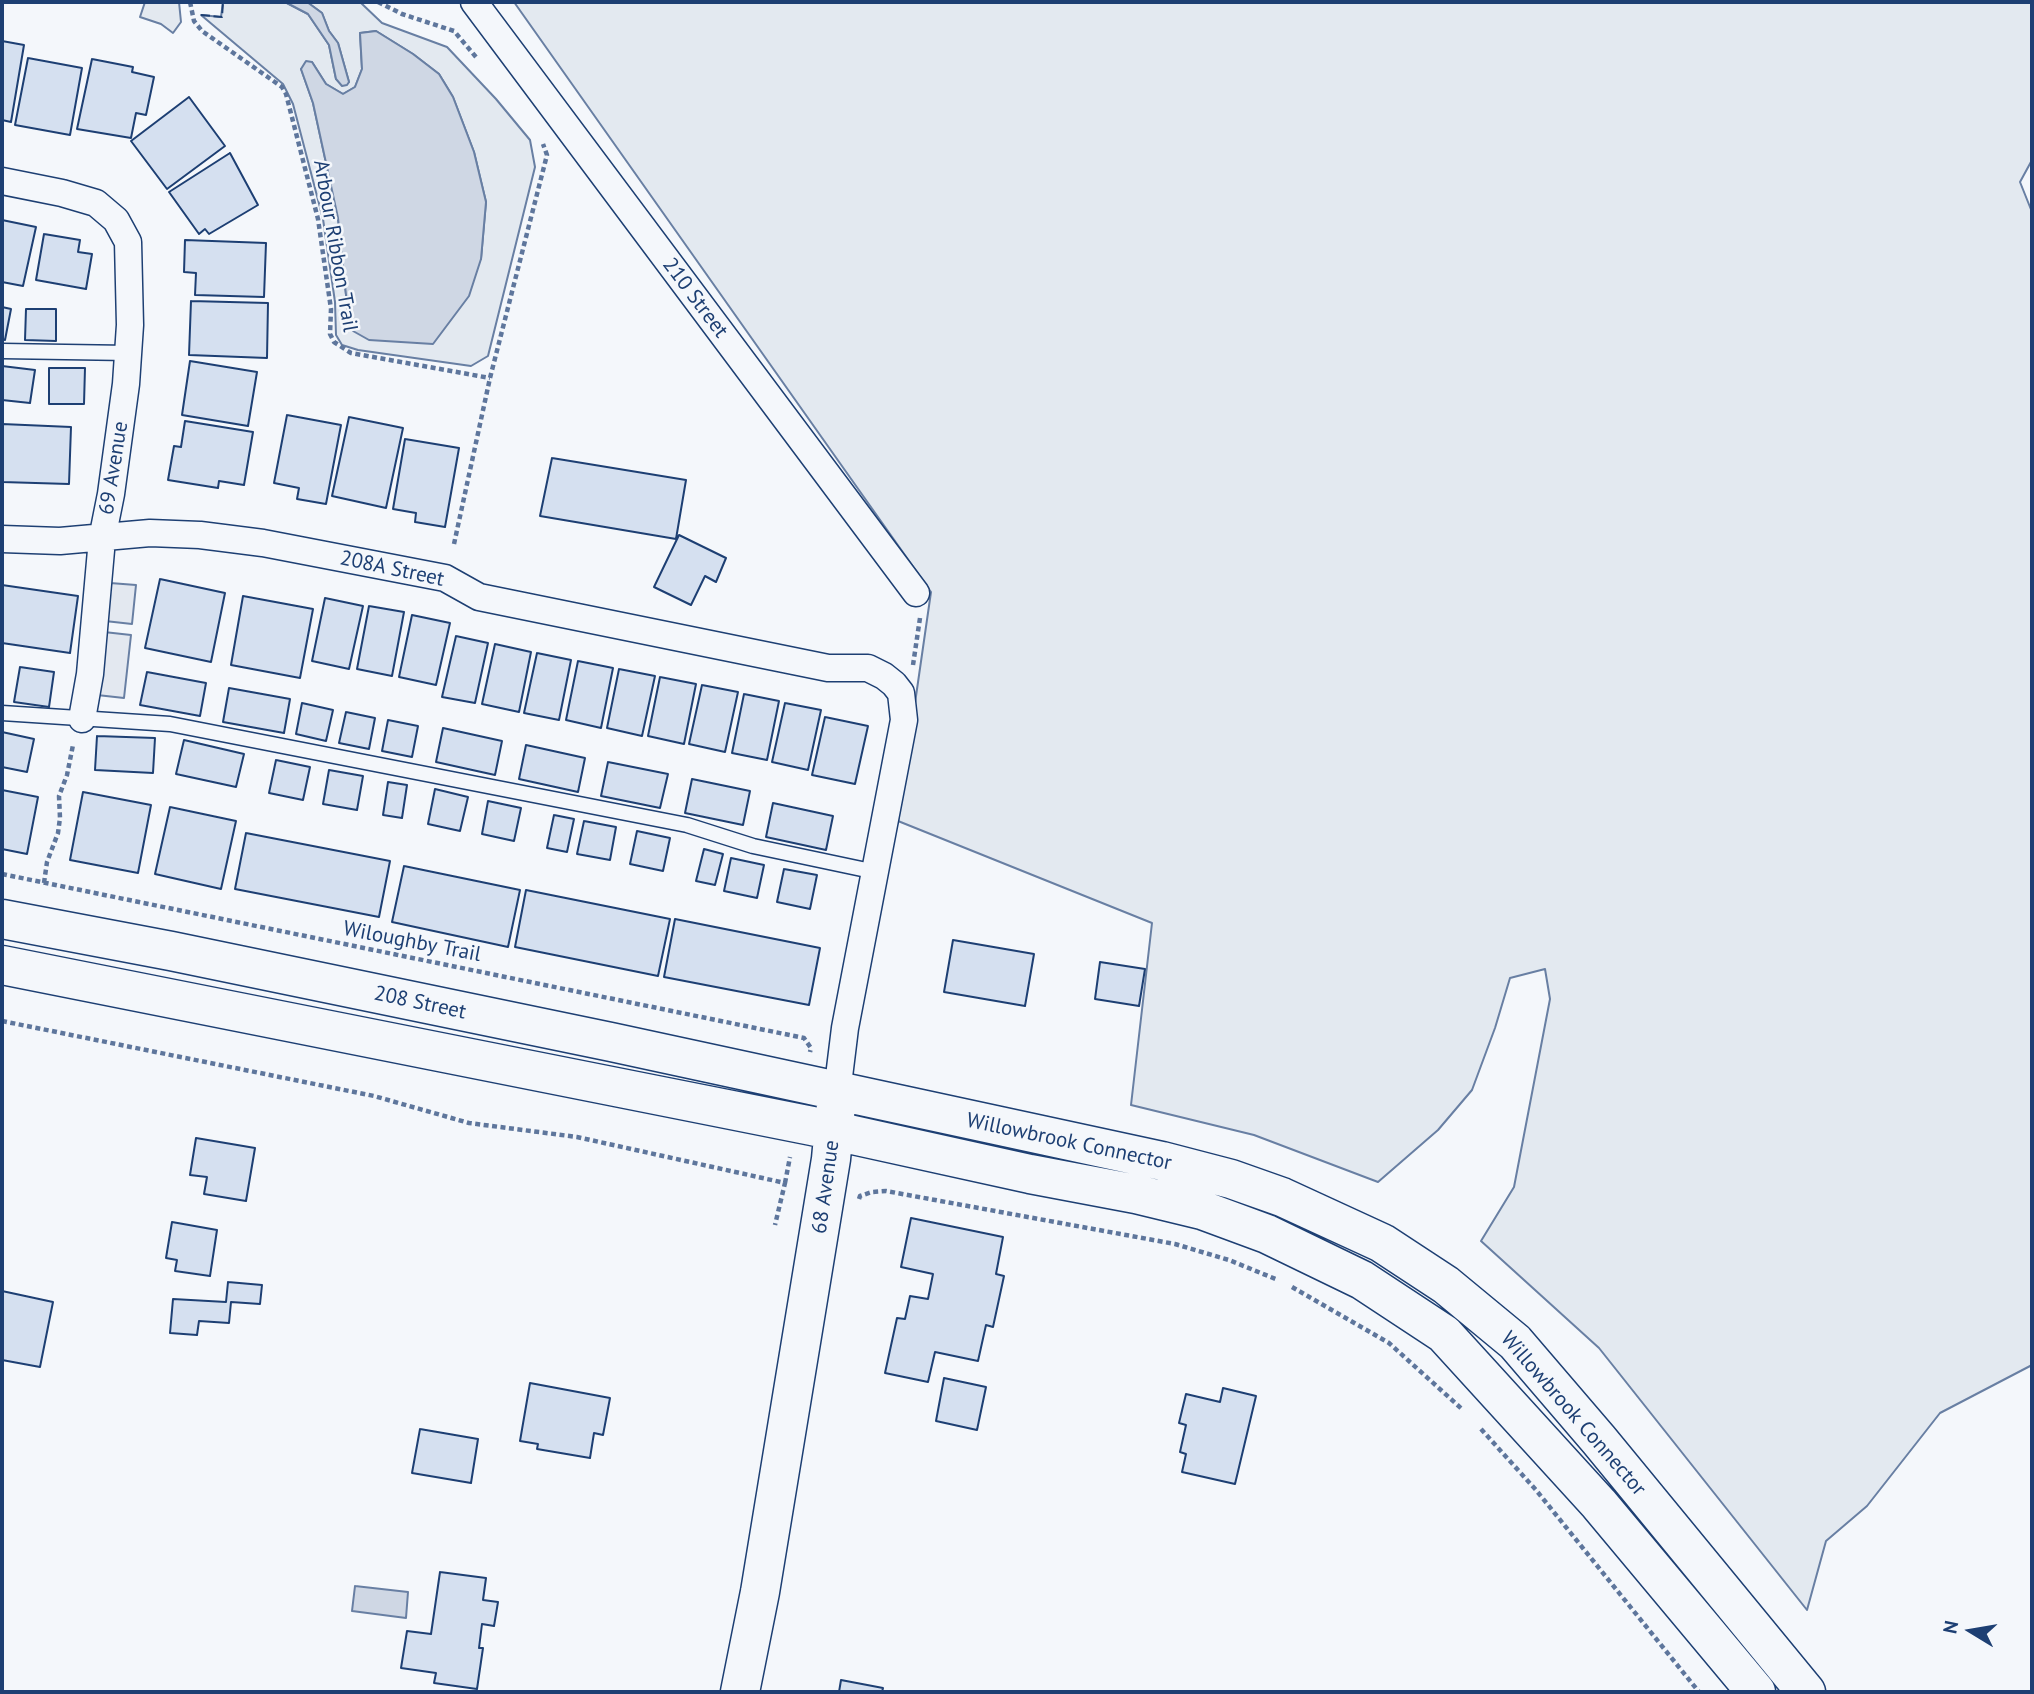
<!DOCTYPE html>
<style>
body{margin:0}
#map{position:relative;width:2034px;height:1694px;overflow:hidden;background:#f4f7fb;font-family:"PT Sans",sans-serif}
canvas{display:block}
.frame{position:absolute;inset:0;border:4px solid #1d3f73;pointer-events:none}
.north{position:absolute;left:1936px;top:1596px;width:70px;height:70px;-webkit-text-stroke:5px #f4f7fb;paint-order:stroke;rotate:281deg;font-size:19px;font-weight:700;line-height:28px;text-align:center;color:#1d3f73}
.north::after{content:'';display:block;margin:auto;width:24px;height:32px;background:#1d3f73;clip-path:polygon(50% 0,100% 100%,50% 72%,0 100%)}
</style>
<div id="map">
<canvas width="2034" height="1694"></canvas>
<div class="frame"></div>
<div class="north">N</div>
</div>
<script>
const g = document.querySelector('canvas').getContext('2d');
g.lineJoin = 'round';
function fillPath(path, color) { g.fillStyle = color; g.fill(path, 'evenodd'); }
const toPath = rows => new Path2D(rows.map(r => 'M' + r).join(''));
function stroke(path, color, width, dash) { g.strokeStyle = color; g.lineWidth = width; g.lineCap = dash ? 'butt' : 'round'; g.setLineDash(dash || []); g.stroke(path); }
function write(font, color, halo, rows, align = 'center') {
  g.font = font + ' "PT Sans",sans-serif'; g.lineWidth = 5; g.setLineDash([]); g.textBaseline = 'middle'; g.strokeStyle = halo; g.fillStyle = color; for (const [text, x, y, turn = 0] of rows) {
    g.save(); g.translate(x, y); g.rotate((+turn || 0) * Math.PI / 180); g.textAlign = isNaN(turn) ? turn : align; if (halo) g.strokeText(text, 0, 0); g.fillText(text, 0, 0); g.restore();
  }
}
const green = toPath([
 [145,2,179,2,181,22,173,33,161,24,140,17,145,2],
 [223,2,285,2,308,14,329,45,336,79,349,82,338,43,329,31,322,13,307,2,360,2,382,23,447,47,496,99,530,140,535,167,488,356,471,366,358,350,342,345,336,335,335,302,323,219,293,104,283,84,201,15,221,17,223,2],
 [376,31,413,54,439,74,453,97,474,152,486,202,481,259,348,314,338,218,313,103,301,69,312,62,326,84,343,94,355,87,362,69,360,33,376,31],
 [514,2,2032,2,2032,160,2020,182,2032,212,2032,1365,1940,1413,1867,1506,1826,1541,1807,1610,1599,1348,1481,1241,1514,1187,1550,999,1545,969,1510,978,1495,1028,1472,1090,1438,1130,1378,1182,1254,1135,1131,1105,1152,923,898,821,931,592,514,2]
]);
fillPath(green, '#e3e9f0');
stroke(green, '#687fa3', 2);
const parking = toPath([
 [110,583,136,585,132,624,105,621,110,583],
 [104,632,131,635,124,698,97,695,104,632]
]);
fillPath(parking, '#e3e8f0');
stroke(parking, '#687fa3', 2);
const water = toPath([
 [285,2,307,2,322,13,329,31,338,43,349,82,347,85,342,86,336,79,329,45,308,14,285,2],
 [376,31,413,54,439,74,453,97,474,152,486,202,481,259,469,296,433,344,369,340,353,331,348,314,338,218,313,103,301,69,306,61,312,62,326,84,343,94,355,87,362,69,360,33,376,31],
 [355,1586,408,1592,406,1618,352,1611,355,1586]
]);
fillPath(water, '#cfd7e4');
stroke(water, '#687fa3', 2);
const building = toPath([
 [2,41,24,45,11,122,2,120,2,41],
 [28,58,82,68,70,135,15,125,28,58],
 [92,59,133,67,132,72,154,77,146,115,136,113,131,138,77,129,92,59],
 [189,97,225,146,167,189,131,141,189,97],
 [230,153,258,205,209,234,205,229,199,234,169,192,230,153],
 [2,220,36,227,23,286,2,282,2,220],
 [44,234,80,240,78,252,92,254,86,289,36,280,44,234],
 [185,240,266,243,264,297,195,295,196,273,184,272,185,240],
 [191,301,268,303,267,358,189,355,191,301],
 [2,307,11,309,5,340,2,339,2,307],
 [26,309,56,309,56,341,25,340,26,309],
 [190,361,257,372,248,426,182,415,190,361],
 [2,366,35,370,30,403,2,400,2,366],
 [49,368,85,368,84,404,49,404,49,368],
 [287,415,341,425,326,504,297,499,299,488,274,483,287,415],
 [349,417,403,428,386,508,332,496,349,417],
 [185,421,253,432,244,485,219,481,218,488,168,480,174,446,181,447,185,421],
 [2,424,71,427,69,484,2,482,2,424],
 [405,439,459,448,445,527,415,522,416,513,393,509,405,439],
 [552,458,686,480,676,539,540,516,552,458],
 [679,535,726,558,716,582,705,576,691,605,654,587,679,535],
 [160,579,225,593,211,662,145,648,160,579],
 [2,585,78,596,70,653,2,643,2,585],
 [243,596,313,609,300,678,231,665,243,596],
 [325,598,363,606,349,669,312,661,325,598],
 [369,606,404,612,392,676,357,669,369,606],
 [412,615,450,623,436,685,399,677,412,615],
 [456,636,488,643,475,703,442,697,456,636],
 [495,644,531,652,519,712,482,704,495,644],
 [537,653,571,660,559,720,524,713,537,653],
 [578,661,613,668,601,728,566,720,578,661],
 [20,667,54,672,49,707,14,702,20,667],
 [619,669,655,676,642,736,607,728,619,669],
 [147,672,206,683,200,716,140,705,147,672],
 [660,677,696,684,684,744,648,736,660,677],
 [702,685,738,692,725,752,689,744,702,685],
 [229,688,290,699,284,733,223,722,229,688],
 [744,694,779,701,767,760,732,753,744,694],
 [302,703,333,710,326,741,296,734,302,703],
 [785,703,821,710,808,770,772,762,785,703],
 [346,712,375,718,369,749,339,743,346,712],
 [825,717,868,726,855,784,812,775,825,717],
 [388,720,418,726,412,757,382,751,388,720],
 [443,728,502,741,495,775,436,762,443,728],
 [2,732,34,739,27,772,2,767,2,732],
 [97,736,155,738,153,773,95,770,97,736],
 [184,740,244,754,236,787,176,774,184,740],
 [526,745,585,758,578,792,519,779,526,745],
 [276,760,310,767,303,800,269,793,276,760],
 [608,762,668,774,660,808,601,796,608,762],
 [329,770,363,776,357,810,323,804,329,770],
 [692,779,750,791,743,825,685,813,692,779],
 [388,782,407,785,402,818,383,815,388,782],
 [435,789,468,797,460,831,428,824,435,789],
 [2,790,38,797,27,854,2,849,2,790],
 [83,792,151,805,138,873,70,860,83,792],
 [488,801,521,808,514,841,482,834,488,801],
 [773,803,833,816,826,850,766,837,773,803],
 [170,807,236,821,221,889,155,874,170,807],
 [554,815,574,819,567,852,547,848,554,815],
 [584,821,616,827,610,860,577,854,584,821],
 [637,831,670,838,663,871,630,864,637,831],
 [246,833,390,861,379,917,235,889,246,833],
 [704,849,723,854,715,885,696,881,704,849],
 [731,858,764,865,757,898,724,891,731,858],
 [404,866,520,890,508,947,392,922,404,866],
 [784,869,817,875,810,909,777,902,784,869],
 [526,890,670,919,658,976,515,947,526,890],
 [675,919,820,948,809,1005,664,977,675,919],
 [953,940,1034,954,1025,1006,944,992,953,940],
 [1100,962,1145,969,1139,1006,1095,999,1100,962],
 [196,1138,255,1148,246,1201,204,1194,207,1177,190,1175,196,1138],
 [911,1218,1003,1237,996,1274,1004,1276,993,1327,986,1325,978,1361,935,1352,928,1382,885,1373,897,1318,905,1319,910,1296,928,1299,933,1274,901,1267,911,1218],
 [172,1222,217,1230,210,1276,175,1271,177,1260,166,1258,172,1222],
 [228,1282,262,1285,260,1304,231,1302,229,1323,199,1321,197,1335,170,1333,173,1299,226,1302,228,1282],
 [2,1291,53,1302,40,1367,2,1360,2,1291],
 [944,1378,986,1387,977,1430,936,1421,944,1378],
 [530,1383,610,1398,603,1435,594,1433,590,1458,537,1449,538,1444,520,1441,530,1383],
 [1223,1388,1256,1396,1235,1484,1182,1472,1186,1454,1180,1452,1186,1425,1179,1423,1186,1394,1220,1402,1223,1388],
 [420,1429,478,1439,471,1483,412,1473,420,1429],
 [440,1572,486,1578,483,1600,498,1602,494,1626,482,1624,479,1648,483,1648,477,1689,434,1683,436,1673,401,1668,407,1631,431,1634,440,1572],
 [841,1680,883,1688,882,1692,839,1692,841,1680]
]);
fillPath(building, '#d5e0f0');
stroke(building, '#1d3f73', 2);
const lane = toPath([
 [2,351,129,353],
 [2,713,170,724,687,825,753,846,876,872]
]);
const street = toPath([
 [474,2,916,593],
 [2,181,62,193,96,203,116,220,128,242,130,325,126,384,111,494,102,539,90,674,82,719],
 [2,539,60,541,150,533,200,535,263,543,445,578,479,597,828,668,868,668,884,676,894,684,901,693,904,720,845,1028,837,1093]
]);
const secondary = toPath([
 [2,919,171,951,611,1042,1162,1161,1231,1179,1282,1197,1382,1243,1446,1285,1515,1342,1599,1440,1806,1692],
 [2,965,812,1126,1030,1174,1136,1194,1202,1210,1267,1234,1362,1280,1444,1334,1599,1504,1756,1692],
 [740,1692,760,1592,831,1159,836,1105]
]);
stroke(lane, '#1d3f73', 17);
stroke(street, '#1d3f73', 29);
stroke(secondary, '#1d3f73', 41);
stroke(toPath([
 [190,2,194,21,202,31,282,87,286,94,318,219,331,309,330,334,334,342,351,353,490,378],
 [378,2,402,14,454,31,476,57],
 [454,544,490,378,547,155,543,144],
 [913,665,920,618],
 [2,874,804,1038,811,1048,810,1052],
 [44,883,47,862,58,833,60,818,59,796,67,775,73,745],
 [2,1021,374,1096,469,1123,577,1137,785,1183,775,1225],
 [785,1183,790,1157],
 [859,1199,860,1196,872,1192,886,1191,1175,1244,1229,1260,1278,1280],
 [1292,1287,1389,1343,1463,1410],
 [1481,1429,1536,1490,1699,1692]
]), '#5e769c', 4.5, [5, 3.5]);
stroke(lane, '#f4f7fb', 14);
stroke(street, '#f4f7fb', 26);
stroke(secondary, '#f4f7fb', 38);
stroke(toPath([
 [201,15,222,17,223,2]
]), '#1d3f73', 2, [9, 3.5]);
write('21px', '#1d3f73', '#f4f7fb', [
 ["Arbour Ribbon Trail",335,246,80],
 ["210 Street",695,298,53],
 ["69 Avenue",114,468,-81],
 ["208A Street",392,569,12],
 ["Wiloughby Trail",412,942,11],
 ["208 Street",420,1003,12],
 ["Willowbrook Connector",1069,1142,12],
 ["68 Avenue",826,1187,-82],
 ["Willowbrook Connector",1573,1414,49]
]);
</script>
